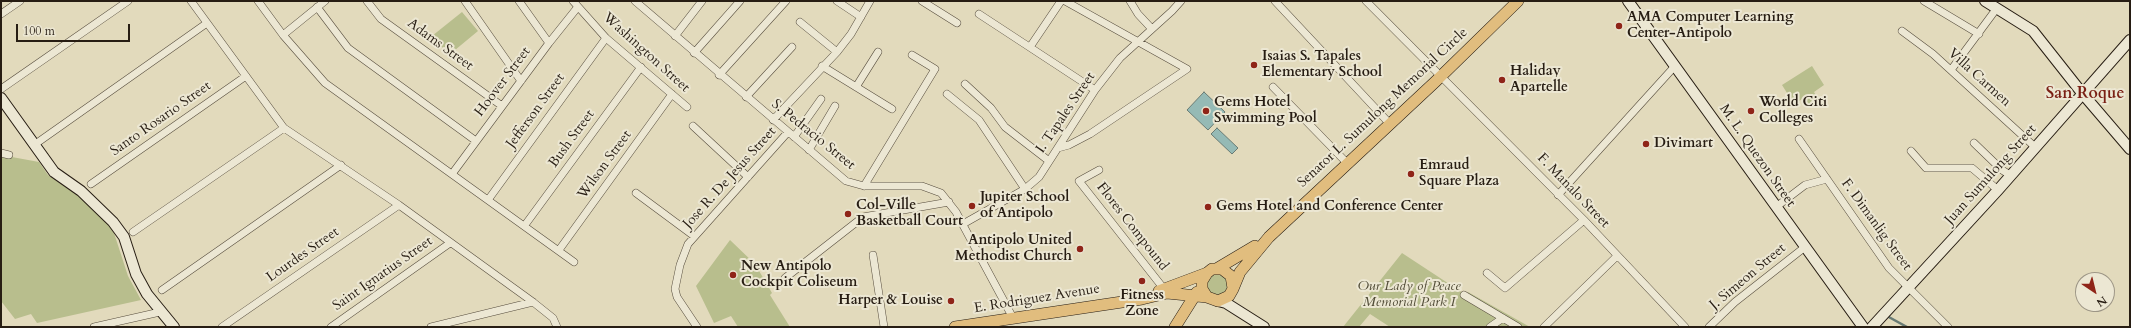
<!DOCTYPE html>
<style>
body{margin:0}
#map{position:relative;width:2131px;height:328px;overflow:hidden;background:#e2dabc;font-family:Cardo,serif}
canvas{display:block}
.frame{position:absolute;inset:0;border:2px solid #271d13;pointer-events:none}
.north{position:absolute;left:2075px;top:272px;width:40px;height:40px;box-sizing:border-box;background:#ece7d3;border:1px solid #9d9686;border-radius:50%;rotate:145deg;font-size:11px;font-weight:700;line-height:16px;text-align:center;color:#271d13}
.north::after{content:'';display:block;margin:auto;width:14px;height:18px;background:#8f2418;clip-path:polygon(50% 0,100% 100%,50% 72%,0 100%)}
.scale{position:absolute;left:16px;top:24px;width:114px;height:18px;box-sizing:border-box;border:2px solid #271d13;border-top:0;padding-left:5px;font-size:12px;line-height:14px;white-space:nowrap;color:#271d13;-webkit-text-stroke:3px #ece7d3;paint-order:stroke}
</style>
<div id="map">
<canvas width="2131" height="328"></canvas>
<div class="frame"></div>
<div class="north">N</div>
<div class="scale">100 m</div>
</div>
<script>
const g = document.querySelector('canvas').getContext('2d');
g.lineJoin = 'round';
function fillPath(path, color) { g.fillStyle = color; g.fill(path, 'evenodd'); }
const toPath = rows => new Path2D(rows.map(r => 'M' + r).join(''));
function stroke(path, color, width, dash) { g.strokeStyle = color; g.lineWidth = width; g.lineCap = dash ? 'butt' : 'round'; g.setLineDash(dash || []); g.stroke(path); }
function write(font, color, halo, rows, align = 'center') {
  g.font = font + ' Cardo,serif'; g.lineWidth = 4; g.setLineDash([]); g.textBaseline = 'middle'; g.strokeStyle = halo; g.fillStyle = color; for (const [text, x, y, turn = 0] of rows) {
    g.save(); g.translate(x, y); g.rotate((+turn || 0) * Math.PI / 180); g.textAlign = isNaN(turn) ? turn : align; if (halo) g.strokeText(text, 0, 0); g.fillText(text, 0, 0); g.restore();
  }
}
fillPath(toPath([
 [462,12,478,31,449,55,432,36],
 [1812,66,1824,85,1814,92,1818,99,1809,105,1804,98,1794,104,1782,85],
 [1,155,39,162,48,175,77,195,105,220,114,233,128,276,141,300,37,323,31,314,15,319,1,301],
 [730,240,755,264,772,293,770,295,790,327,738,327,731,316,714,323,696,286],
 [1402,253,1466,295,1468,292,1530,327,1390,327,1370,314,1359,327,1343,327],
 '1206 284a11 11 0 1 1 22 0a11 11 0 1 1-22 0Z'
]), '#b8be8d');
const water = toPath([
 [1204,92,1225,112,1208,130,1187,110,1204,92],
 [1217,128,1238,148,1232,154,1211,134,1217,128]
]);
fillPath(water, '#95bab5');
stroke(water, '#697b74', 1);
stroke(toPath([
 [1887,316,1907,327]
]), '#697b74', 2.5);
const street = toPath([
 [191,1,284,128,399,205,533,302,553,318,557,327],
 [258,1,283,35,325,83,574,262],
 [367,1,381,19,502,106],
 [465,1,521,81],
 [519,1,549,43],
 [573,1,606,38,687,107],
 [635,1,846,181,864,186,922,186,941,193,956,212,1013,318],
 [837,1,861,17],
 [922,1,957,23],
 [1130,1,1138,14,1152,29],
 [1275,1,1390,124],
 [1366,1,1584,220,1685,327],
 [1924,1,1979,34],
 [317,7,348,48,476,141],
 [1,14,20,1],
 [979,14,1095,90],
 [800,22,837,52],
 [1902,31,1933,54,2035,147],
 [283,35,325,1],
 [675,36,702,1],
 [1030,47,1061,1],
 [694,53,740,1],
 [822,66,892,109],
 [1951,70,1997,8],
 [719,75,786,1],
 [965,84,991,108,1005,127,1049,161],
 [856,87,878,52],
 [1273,87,1347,163],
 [1,89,128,1],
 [947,94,979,120,1025,189],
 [746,97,792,47],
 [773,120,837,52,851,34,870,1],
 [693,126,748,177],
 [794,137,821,99],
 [1799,139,1889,268,1948,327],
 [1974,143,2002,170,2010,175],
 [34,145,207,23],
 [1058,148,1069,145,1090,134,1187,69,1065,1],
 [809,150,835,106],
 [1911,151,1926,168,1972,168,1998,190],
 [1,153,9,155],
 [1099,170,1079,181,1164,289],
 [452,174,549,43,577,8],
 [91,184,246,76],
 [864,186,935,69,912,55],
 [636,193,694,236],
 [1558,195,1675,66],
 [488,200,606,38],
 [1776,207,1805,185,1827,179],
 [963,224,1025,189,1039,177,1095,90,1120,58,1172,11,1181,1],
 [525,225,641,67],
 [133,232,284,128],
 [559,250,672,94],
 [873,255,884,327],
 [1487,273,1505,288,1584,220],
 [785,278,863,217,949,202],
 [162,290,341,165],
 [1464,295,1518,327],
 [94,327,160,312],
 [222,327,399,205],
 [331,327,450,243],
 [431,327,533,302],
 [697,327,677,297,675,289,680,265,688,244,788,132],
 [1490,327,1503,318],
 [1544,327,1617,256],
 [1709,327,1735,302,1805,247]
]);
const secondary = toPath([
 [1628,1,1863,327],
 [1985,1,2033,31,2082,93,2130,149],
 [1,98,54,172,81,191,113,222,124,237,136,274,147,294,174,327],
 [1218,301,1226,303,1264,327],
 [1872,327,1998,190,2130,40]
]);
const primary = toPath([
 [1218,268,1255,246],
 [1233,288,1231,276,1222,269,1212,269,1207,273,1202,281,1202,289,1207,297,1218,301,1229,296,1233,289,1240,272,1269,237,1435,82,1518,1],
 [1159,291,1207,273],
 [955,327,1142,299,1167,293,1207,297],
 [1175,327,1197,292]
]);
stroke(street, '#564c3d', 8);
stroke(secondary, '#271d13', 12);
stroke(primary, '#271d13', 12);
stroke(street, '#ece7d3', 7);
stroke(secondary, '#ece7d3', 10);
stroke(primary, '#e1bd7e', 11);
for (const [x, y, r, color] of [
 [1619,26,4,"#8f2418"],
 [1254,65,4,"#8f2418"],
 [1502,80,4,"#8f2418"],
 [1206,111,4,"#8f2418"],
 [1751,111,4,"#8f2418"],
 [1646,144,4,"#8f2418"],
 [1411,174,4,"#8f2418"],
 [972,206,4,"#8f2418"],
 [1208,207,4,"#8f2418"],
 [848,214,4,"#8f2418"],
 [1080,249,4,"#8f2418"],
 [733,275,4,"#8f2418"],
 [1142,281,4,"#8f2418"],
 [951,301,4,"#8f2418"]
]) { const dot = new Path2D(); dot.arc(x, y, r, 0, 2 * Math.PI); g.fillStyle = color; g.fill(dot); stroke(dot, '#ece7d3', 1.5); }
write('bold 14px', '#271d13', '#ece7d3', [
 ["AMA Computer Learning",1627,18],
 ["Center-Antipolo",1627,34],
 ["Isaias S. Tapales",1262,57],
 ["Elementary School",1262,73],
 ["Haliday",1510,72],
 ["Apartelle",1510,88],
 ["Gems Hotel",1214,103],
 ["Swimming Pool",1214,119],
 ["World Citi",1759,103],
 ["Colleges",1759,119],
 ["Divimart",1654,144],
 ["Emraud",1419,166],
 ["Square Plaza",1419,182],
 ["Jupiter School",980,198],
 ["of Antipolo",980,214],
 ["Col-Ville",856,206],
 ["Basketball Court",856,222],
 ["Gems Hotel and Conference Center",1216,207],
 ["Antipolo United",1072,241,"right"],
 ["Methodist Church",1072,257,"right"],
 ["New Antipolo",741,267],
 ["Cockpit Coliseum",741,283],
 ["Fitness",1142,296,"center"],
 ["Zone",1142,312,"center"],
 ["Harper & Louise",943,301,"right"]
], 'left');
write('14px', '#271d13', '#ece7d3', [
 ["Adams Street",440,45,36],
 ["Washington Street",646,53,42],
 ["Villa Carmen",1979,78,42],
 ["Hoover Street",503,82,-53],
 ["Senator L. Sumulong Memorial Circle",1383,108,-43],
 ["Jefferson Street",536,111,-54],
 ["I. Tapales Street",1066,113,-56],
 ["Santo Rosario Street",161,119,-35],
 ["S. Pedracio Street",813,135,39],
 ["Bush Street",572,139,-54],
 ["M. L. Quezon Street",1757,156,55],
 ["Wilson Street",605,165,-54],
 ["Juan Sumulong Street",1991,175,-48],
 ["Jose R. De Jesus Street",730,178,-48],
 ["F. Manalo Street",1573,191,46],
 ["F. Dimanlig Street",1876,225,54],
 ["Flores Compound",1132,227,52],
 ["Lourdes Street",303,255,-35],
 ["Saint Ignatius Street",383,274,-35],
 ["J. Simeon Street",1748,277,-40],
 ["E. Rodriguez Avenue",1037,299,-9]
]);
write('italic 14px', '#524d38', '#ece7d3', [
 ["Our Lady of Peace",1409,287],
 ["Memorial Park I",1409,303]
]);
write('bold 16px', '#7a1f14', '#ece7d3', [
 ["San Roque",2085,94]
]);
</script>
